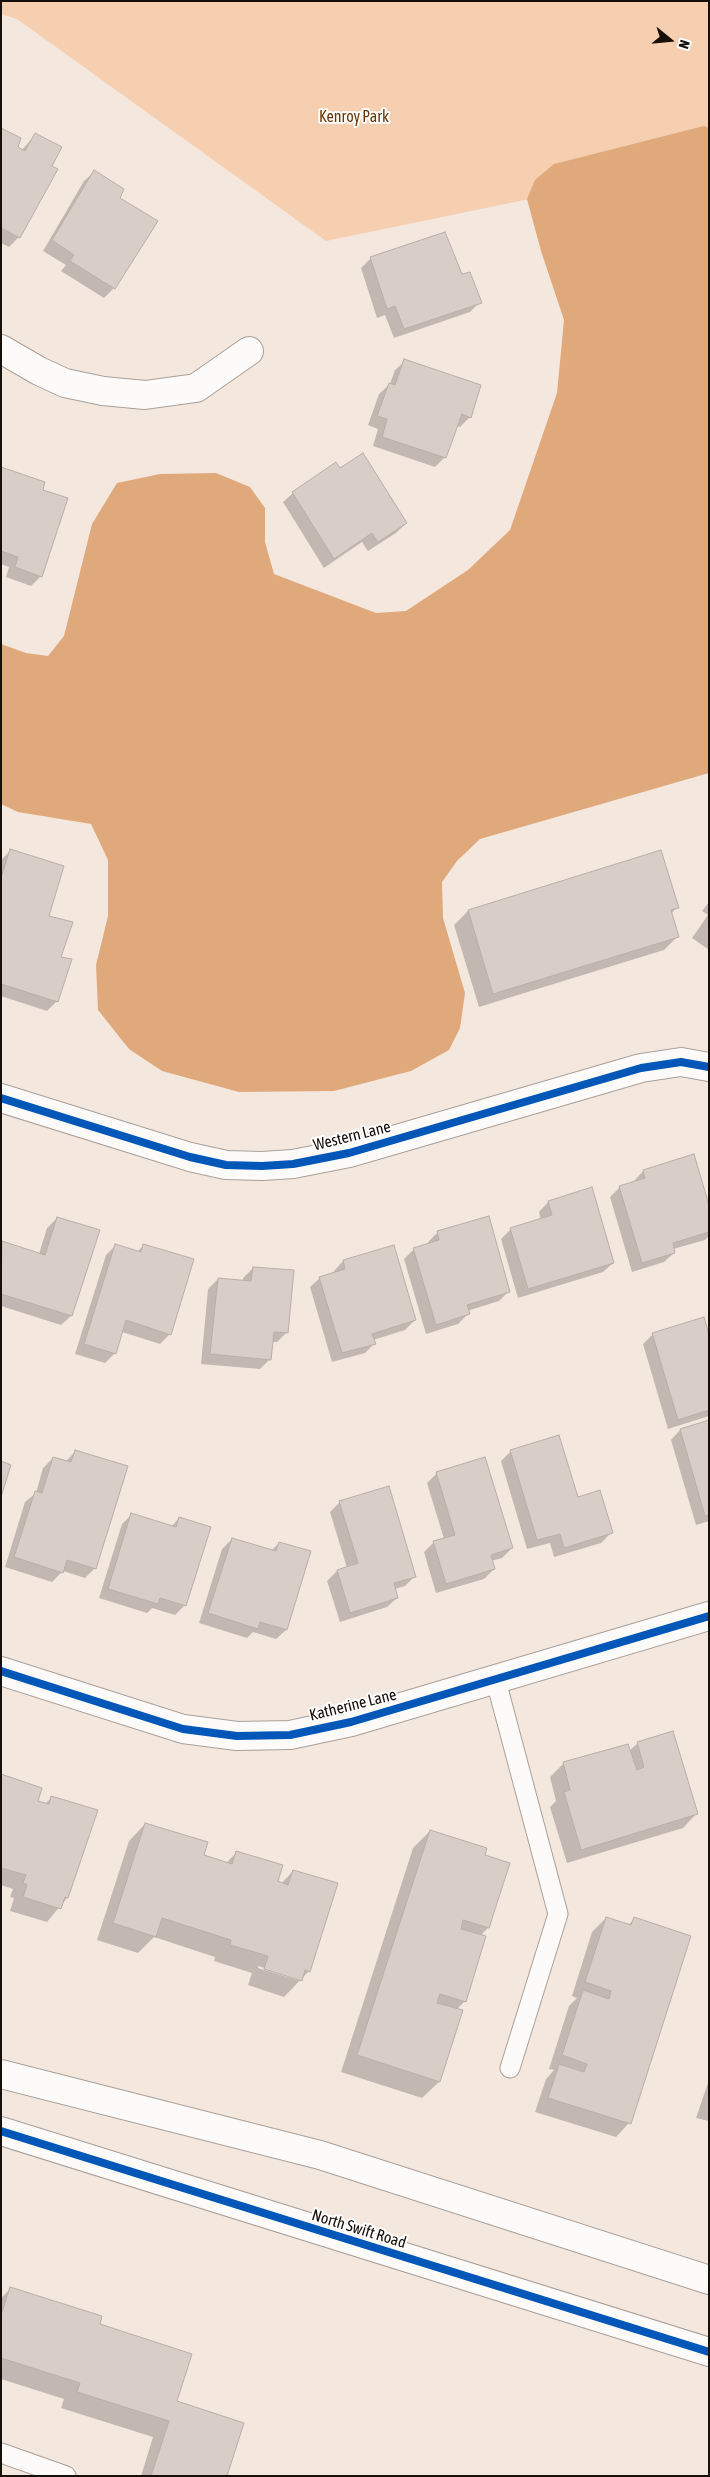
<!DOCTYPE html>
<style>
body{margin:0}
#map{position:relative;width:710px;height:2477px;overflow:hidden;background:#f4e7de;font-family:"Asap Condensed",sans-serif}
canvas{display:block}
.frame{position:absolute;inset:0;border:2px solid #160f0a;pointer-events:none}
.north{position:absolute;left:645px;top:15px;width:50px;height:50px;-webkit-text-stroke:4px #fff;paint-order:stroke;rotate:107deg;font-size:14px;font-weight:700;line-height:20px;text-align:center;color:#160f0a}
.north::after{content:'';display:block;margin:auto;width:18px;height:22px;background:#160f0a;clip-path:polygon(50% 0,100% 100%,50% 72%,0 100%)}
</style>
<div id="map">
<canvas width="710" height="2477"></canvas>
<div class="frame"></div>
<div class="north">N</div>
</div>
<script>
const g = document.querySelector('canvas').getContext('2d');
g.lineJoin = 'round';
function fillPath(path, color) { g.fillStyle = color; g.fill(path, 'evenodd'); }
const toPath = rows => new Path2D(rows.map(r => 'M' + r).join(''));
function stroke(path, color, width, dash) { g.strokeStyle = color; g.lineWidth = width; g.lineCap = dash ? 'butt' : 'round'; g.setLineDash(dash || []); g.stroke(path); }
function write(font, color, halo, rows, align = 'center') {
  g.font = font + ' "Asap Condensed",sans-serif'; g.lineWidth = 4; g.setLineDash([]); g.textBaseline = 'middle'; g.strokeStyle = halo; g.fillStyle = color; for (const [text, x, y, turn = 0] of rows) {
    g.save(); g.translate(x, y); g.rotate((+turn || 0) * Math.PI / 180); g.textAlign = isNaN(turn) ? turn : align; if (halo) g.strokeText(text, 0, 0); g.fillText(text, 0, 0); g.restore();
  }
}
fillPath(toPath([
 [1,1,709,1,709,162,326,241,17,19,1,14]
]), '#f6cfb1');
fillPath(toPath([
 [704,126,709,128,709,773,480,839,457,861,442,882,443,918,465,993,460,1028,449,1050,411,1071,334,1091,239,1092,162,1071,129,1049,98,1010,96,965,108,916,108,860,91,824,18,812,1,804,1,644,26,653,48,656,64,636,92,524,117,483,160,474,216,473,250,487,265,508,265,542,274,574,376,613,406,611,468,570,510,530,557,393,564,320,541,251,527,199,535,180,554,164]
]), '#e0a97b');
fillPath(toPath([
 [1,129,17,147,22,150,35,135,19,237,9,247,1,243],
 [94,172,118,198,114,288,104,298,61,271,66,265,43,251,84,181],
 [371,258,461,275,480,302,470,312,394,338,385,315,377,318,361,268],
 [405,361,470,417,460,427,457,426,445,457,435,467,373,446,378,429,368,425,379,394,390,384,395,370],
 [1,469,41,490,41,576,31,586,6,577,9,567,1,564],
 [340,470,406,523,396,533,368,551,362,542,324,568,283,502,293,493],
 [10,851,47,917,60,958,57,1001,47,1011,1,996,1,860],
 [709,902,709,950,692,938,708,915,702,911],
 [677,907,671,914,678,936,664,950,479,1007,454,925,468,911],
 [643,1171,709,1209,709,1236,705,1240,673,1249,674,1253,664,1262,632,1272,610,1197,620,1187,634,1183,634,1181],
 [548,1202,613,1263,603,1272,518,1298,501,1239,511,1229,541,1220,539,1212],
 [57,1218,71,1316,61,1325,1,1306,1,1244,39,1254,47,1228],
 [438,1232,509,1291,499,1301,467,1311,468,1314,458,1324,426,1334,404,1259,414,1249,429,1244,428,1242],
 [116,1245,137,1252,144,1245,170,1334,160,1344,122,1332,115,1353,105,1363,75,1354,106,1255],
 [343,1261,415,1320,405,1330,373,1340,374,1344,365,1353,332,1362,310,1287,320,1278,334,1273,334,1271],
 [253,1268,287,1332,277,1342,272,1342,270,1359,260,1369,201,1364,208,1289,218,1279,243,1281,243,1278],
 [653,1334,709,1339,709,1416,668,1429,643,1344],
 [709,1421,709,1521,696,1525,671,1440,680,1430],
 [76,1451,95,1568,85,1578,63,1571,52,1582,5,1567,25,1502,36,1493,43,1468,53,1458,65,1462],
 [511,1451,577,1498,611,1533,601,1543,554,1557,550,1543,527,1549,501,1461],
 [437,1473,512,1548,502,1558,491,1561,494,1569,484,1579,436,1593,424,1552,434,1542,444,1539,427,1483],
 [340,1502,415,1576,405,1586,395,1589,397,1598,387,1607,340,1622,327,1581,337,1571,347,1568,330,1512],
 [132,1514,171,1527,179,1518,185,1605,175,1615,152,1608,147,1613,99,1598,122,1524],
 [232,1539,271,1551,279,1543,286,1630,276,1639,253,1632,247,1638,199,1623,222,1549],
 [638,1743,696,1814,683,1828,567,1863,550,1807,556,1801,550,1777,564,1763,629,1751],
 [1,1775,37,1802,45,1804,52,1797,67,1898,47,1922,10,1911,14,1898,10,1897,13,1889,1,1885],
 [145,1824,203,1855,226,1863,237,1852,276,1882,281,1884,293,1871,309,1971,284,1997,248,1985,252,1973,214,1961,215,1957,154,1937,138,1953,97,1940,129,1841],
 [258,1966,297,1978,297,1980,258,1968],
 [430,1831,483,1856,488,1928,480,1936,465,2001,457,2009,462,2011,439,2082,422,2098,341,2072,413,1848],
 [606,1918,628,1925,635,1919,629,2123,616,2137,535,2112,546,2079,554,2070,549,2069,569,2006,577,1998,572,1996,592,1932],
 [709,2080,709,2121,696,2118],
 [10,2289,175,2402,225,2476,141,2476,153,2437,61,2408,64,2399,1,2379,1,2298]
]), '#0003');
const building = toPath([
 [1,128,21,138,18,147,25,151,35,133,62,147,52,166,58,169,20,238,1,228,1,128],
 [94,170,124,189,120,198,158,221,115,289,70,261,74,255,52,240,94,170],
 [445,232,462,274,470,272,482,303,404,329,395,306,387,309,370,257,445,232],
 [404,359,481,385,471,418,462,414,446,458,382,437,387,419,377,416,389,383,395,385,404,359],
 [363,453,407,523,378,542,372,533,334,559,292,492,336,462,340,468,363,453],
 [1,467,45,482,43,490,68,498,42,577,15,567,18,557,1,551,1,467],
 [10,849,64,866,49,916,73,922,61,957,72,959,58,1002,1,984,1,878,10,849],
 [661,850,679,908,671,910,679,937,493,994,468,910,661,850],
 [694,1154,709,1205,709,1232,673,1243,675,1253,642,1263,619,1186,645,1178,643,1170,694,1154],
 [592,1187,614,1263,528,1289,510,1228,552,1215,548,1201,592,1187],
 [489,1216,510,1292,467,1305,470,1314,436,1325,413,1248,439,1240,437,1231,489,1216],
 [57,1217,100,1230,72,1316,1,1294,2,1241,45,1255,57,1217],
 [115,1244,141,1252,143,1244,194,1259,171,1335,126,1320,116,1354,84,1344,115,1244],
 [394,1245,416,1320,372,1334,376,1344,342,1353,319,1277,345,1269,343,1260,394,1245],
 [253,1267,294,1270,288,1333,274,1332,271,1360,210,1354,218,1278,251,1281,253,1267],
 [704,1317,709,1335,709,1410,678,1420,652,1333,704,1317],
 [709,1420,709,1515,705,1516,680,1429,709,1420],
 [559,1435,578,1497,600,1490,613,1533,564,1548,560,1534,537,1540,510,1450,559,1435],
 [75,1450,128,1466,96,1569,67,1560,63,1573,14,1557,35,1491,42,1493,53,1457,71,1462,75,1450],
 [485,1457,513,1548,491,1555,495,1569,446,1584,433,1541,455,1535,436,1472,485,1457],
 [1,1461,11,1465,1,1497,1,1461],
 [389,1486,416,1577,394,1583,398,1598,350,1613,337,1570,358,1563,339,1501,389,1486],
 [131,1513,176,1527,179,1517,211,1527,186,1606,160,1598,158,1604,108,1589,131,1513],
 [232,1538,276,1551,279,1542,311,1551,287,1630,260,1622,258,1629,208,1613,232,1538],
 [673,1731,698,1814,581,1850,564,1792,570,1790,563,1762,628,1744,637,1770,644,1767,637,1742,673,1731],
 [1,1774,42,1788,38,1801,49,1804,51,1796,98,1810,68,1898,65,1897,61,1909,23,1897,27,1885,23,1883,26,1875,1,1868,1,1774],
 [145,1823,208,1842,204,1855,232,1864,236,1851,283,1865,278,1881,288,1885,293,1870,338,1883,310,1972,305,1970,302,1981,264,1969,268,1956,230,1945,231,1940,162,1918,156,1937,113,1923,145,1823],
 [430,1830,487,1848,485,1855,510,1863,489,1928,463,1920,461,1929,486,1936,466,2002,440,1994,437,2003,463,2010,440,2082,357,2055,430,1830],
 [606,1917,631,1925,634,1917,691,1936,631,2124,548,2098,559,2064,584,2072,587,2064,562,2055,583,1990,609,1999,611,1991,585,1982,606,1917],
 [10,2287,102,2316,100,2324,192,2354,177,2401,244,2423,227,2476,151,2476,169,2421,77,2392,80,2383,1,2358,1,2315,10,2287]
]);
fillPath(building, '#d8cec7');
stroke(building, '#b8aea7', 1);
const lane = toPath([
 [496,1681,558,1914,510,2068],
 [1,2453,66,2476]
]);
const street = toPath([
 [1,349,39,371,65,383,103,391,145,395,196,388,249,351],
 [1,1098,190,1157,226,1165,262,1166,293,1164,349,1153,641,1068,681,1062,709,1067],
 [1,1671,183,1729,237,1736,290,1735,351,1722,709,1616]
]);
const secondary = toPath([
 [1,2074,320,2155,709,2280],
 [1,2131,709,2352]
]);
stroke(lane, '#a9a099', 21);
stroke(street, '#a9a099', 30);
stroke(secondary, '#a9a099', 30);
stroke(lane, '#fdfbfa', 19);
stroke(street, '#fdfbfa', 28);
stroke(secondary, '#fdfbfa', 28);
stroke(toPath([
 [1,1098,190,1157,226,1165,262,1166,293,1164,349,1153,641,1068,681,1062,709,1067],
 [1,1671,183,1729,237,1736,290,1735,351,1722,709,1616],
 [1,2131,709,2352]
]), '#0057b8', 8);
write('16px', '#663705', '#fff', [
 ["Kenroy Park",354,117]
]);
write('16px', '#160f0a', '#fff', [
 ["Western Lane",352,1136,-14],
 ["Katherine Lane",353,1705,-14],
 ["North Swift Road",359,2229,17]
]);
</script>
